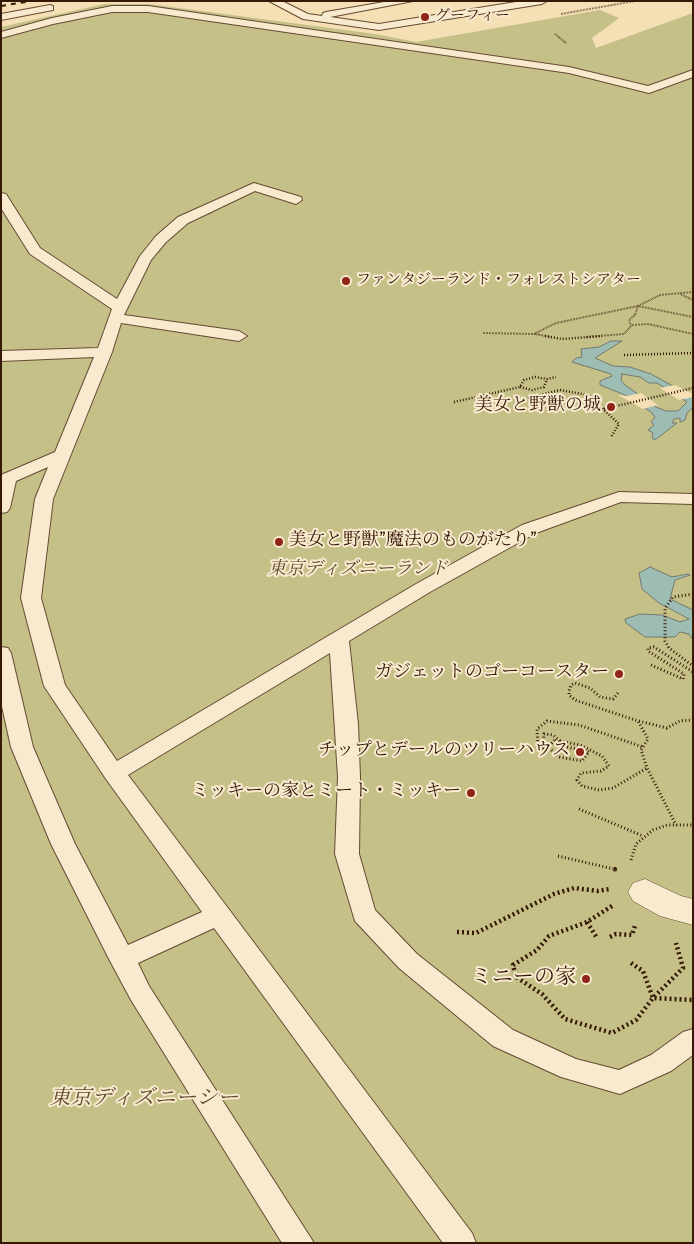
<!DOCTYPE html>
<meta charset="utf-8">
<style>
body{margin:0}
#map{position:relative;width:694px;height:1244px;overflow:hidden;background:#f5dfb5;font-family:Vollkorn,serif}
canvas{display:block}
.frame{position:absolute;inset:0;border:2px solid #361806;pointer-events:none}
</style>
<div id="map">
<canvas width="694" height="1244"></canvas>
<div class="frame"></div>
</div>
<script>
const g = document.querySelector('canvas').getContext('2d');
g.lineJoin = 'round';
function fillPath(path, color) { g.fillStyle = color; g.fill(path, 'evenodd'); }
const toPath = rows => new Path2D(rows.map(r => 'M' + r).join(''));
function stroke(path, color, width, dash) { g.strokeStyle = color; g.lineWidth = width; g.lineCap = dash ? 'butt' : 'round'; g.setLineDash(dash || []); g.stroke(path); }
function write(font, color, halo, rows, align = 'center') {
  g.font = font + ' Vollkorn,"Noto Serif JP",serif'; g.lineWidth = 4; g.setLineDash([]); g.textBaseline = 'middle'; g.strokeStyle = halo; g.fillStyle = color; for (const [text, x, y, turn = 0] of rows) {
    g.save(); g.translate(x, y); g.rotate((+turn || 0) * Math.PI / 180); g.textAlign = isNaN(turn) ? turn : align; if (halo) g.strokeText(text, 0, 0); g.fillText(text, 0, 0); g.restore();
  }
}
fillPath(toPath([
 [104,4,149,4,375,34,416,42,600,10,619,18,592,38,596,48,693,13,693,1243,1,1243,1,27]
]), '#c4c088');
const water = toPath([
 [611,341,622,341,595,358,613,366,630,367,651,374,693,397,693,407,687,413,685,420,680,422,680,418,674,419,672,423,677,423,655,440,652,438,653,433,648,430,654,425,651,422,655,417,651,412,625,395,600,385,600,381,612,376,611,374,572,362,576,358,582,357,581,349,599,347,611,341],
 [622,374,640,377,649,383,657,383,687,402,678,411,666,411,656,407,625,385,621,380,622,374],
 [650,567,672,577,688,574,690,575,675,580,670,599,693,610,693,640,689,634,680,632,675,637,645,637,626,623,625,619,640,614,662,615,680,622,689,619,659,603,642,589,639,573,650,567]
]);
fillPath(water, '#9dbcb4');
stroke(water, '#747a6e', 1);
fillPath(toPath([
 [675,385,693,394,693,397,679,400,660,388],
 [641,393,658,405,643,409,618,395,627,396]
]), '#f5dfb5');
const lane = toPath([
 [269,1,282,1,308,14,322,16,323,13,326,12,390,1,413,1,330,17,379,24,522,1,547,1,542,4,379,30,303,19,269,1],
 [50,5,53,6,53,10,1,20,1,14,50,5],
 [112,6,148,6,569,67,648,86,693,70,693,77,649,93,569,73,148,12,112,12,53,24,1,38,1,32,52,18,112,6],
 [254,183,301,197,302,200,296,204,255,191,188,223,166,242,151,260,124,315,239,331,247,336,239,341,121,323,112,352,53,499,41,598,65,685,117,761,416,584,522,525,619,492,693,494,693,504,621,502,536,533,430,592,349,641,358,724,360,777,359,854,375,910,417,954,513,1030,576,1059,619,1070,651,1055,683,1032,693,1029,693,1055,671,1071,620,1094,561,1077,493,1046,399,968,355,921,335,854,338,777,330,653,128,775,472,1233,476,1243,443,1243,214,928,138,963,149,986,314,1243,282,1243,131,1000,109,959,51,844,11,747,1,702,1,647,8,648,11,653,33,747,75,844,128,945,202,912,106,779,44,686,21,598,35,499,48,467,16,481,10,508,7,512,1,513,1,475,55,452,94,357,1,361,1,351,98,348,112,309,30,254,1,208,1,193,6,194,40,248,117,299,140,256,156,236,178,217,254,183]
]);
const street = toPath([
 [645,879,681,896,693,899,693,925,660,916,633,901,628,892,633,883,645,879]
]);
stroke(lane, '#664a32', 2);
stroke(street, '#664a32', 1);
stroke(toPath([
 [561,14,635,1],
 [555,34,566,43],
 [680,294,693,300],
 [632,325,648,324,693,334],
 [483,333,534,334,556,323,638,306,693,317],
 [535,334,551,337],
 [586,337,624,334,631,326,629,320,635,315,638,306,660,295,693,292]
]), '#361806', 2, [0.5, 1]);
stroke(toPath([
 [545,336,562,339,602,336],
 [624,355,693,353],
 [520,387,532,390,544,387,547,379],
 [528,398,560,390,588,395,619,424,611,437],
 [454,402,520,387,524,380,535,377,547,379,556,377],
 [604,409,693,388]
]), '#361806', 2.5, [1, 2]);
stroke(toPath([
 [693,594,673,597,665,608,665,641,669,648,693,666],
 [651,665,683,679,684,674,648,651,648,648,654,647,693,672],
 [618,693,613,699,600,697,590,688,575,683,571,685,569,691,569,695,575,700,638,721,648,739,641,750,647,768,676,825],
 [639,721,667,728,680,721,693,720],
 [555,740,567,747,589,752,582,761,559,757,548,747,555,740],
 [560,741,580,745,602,756,609,766,601,771,581,773,577,780,582,786,599,790,613,788,647,768],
 [560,741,553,735,544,734,543,748,538,745,537,729,547,721,579,725,643,747],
 [579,809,643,836],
 [558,856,618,870],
 [631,860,636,844,653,830,667,825,693,825]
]), '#361806', 3, [1, 2.5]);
stroke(toPath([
 [614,869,618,870],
 [612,906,587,922,549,936,537,950,513,965,516,977,542,994,565,1019,612,1033,636,1020,653,998,693,1000],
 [587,922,597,938],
 [457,932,476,933,554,894,574,888,598,891,610,889],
 [610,937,616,934,632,935,635,926],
 [631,963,643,971,653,998,683,968,676,943]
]), '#361806', 4.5, [2, 3]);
fillPath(lane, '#f8eacf');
fillPath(street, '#f8eacf');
stroke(toPath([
 [1,6,31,1]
]), '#361806', 2, [5, 5]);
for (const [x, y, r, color] of [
 [425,17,5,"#8f2418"],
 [346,281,5,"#8f2418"],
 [611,407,5,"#8f2418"],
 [279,542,5,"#8f2418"],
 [619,674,5,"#8f2418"],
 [580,752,5,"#8f2418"],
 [471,793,5,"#8f2418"],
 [586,979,5,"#8f2418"]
]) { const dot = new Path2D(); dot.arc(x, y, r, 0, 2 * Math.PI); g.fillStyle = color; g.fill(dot); stroke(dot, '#f8eacf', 2); }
write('15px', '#361806', '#f8eacf', [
 ["グーフィー",435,17],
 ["ファンタジーランド・フォレストシアター",356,281]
], 'left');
write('18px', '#361806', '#f8eacf', [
 ["美女と野獣の城",601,407],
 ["美女と野獣”魔法のものがたり”",289,542,"left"],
 ["ガジェットのゴーコースター",609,674],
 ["チップとデールのツリーハウス",570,752],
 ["ミッキーの家とミート・ミッキー",461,793]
], 'right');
write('italic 18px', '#614a2d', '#f8eacf', [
 ["東京ディズニーランド",358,571]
]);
write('21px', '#361806', '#f8eacf', [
 ["ミニーの家",576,979]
], 'right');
write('italic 21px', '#614a2d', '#f8eacf', [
 ["東京ディズニーシー",144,1100]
]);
</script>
